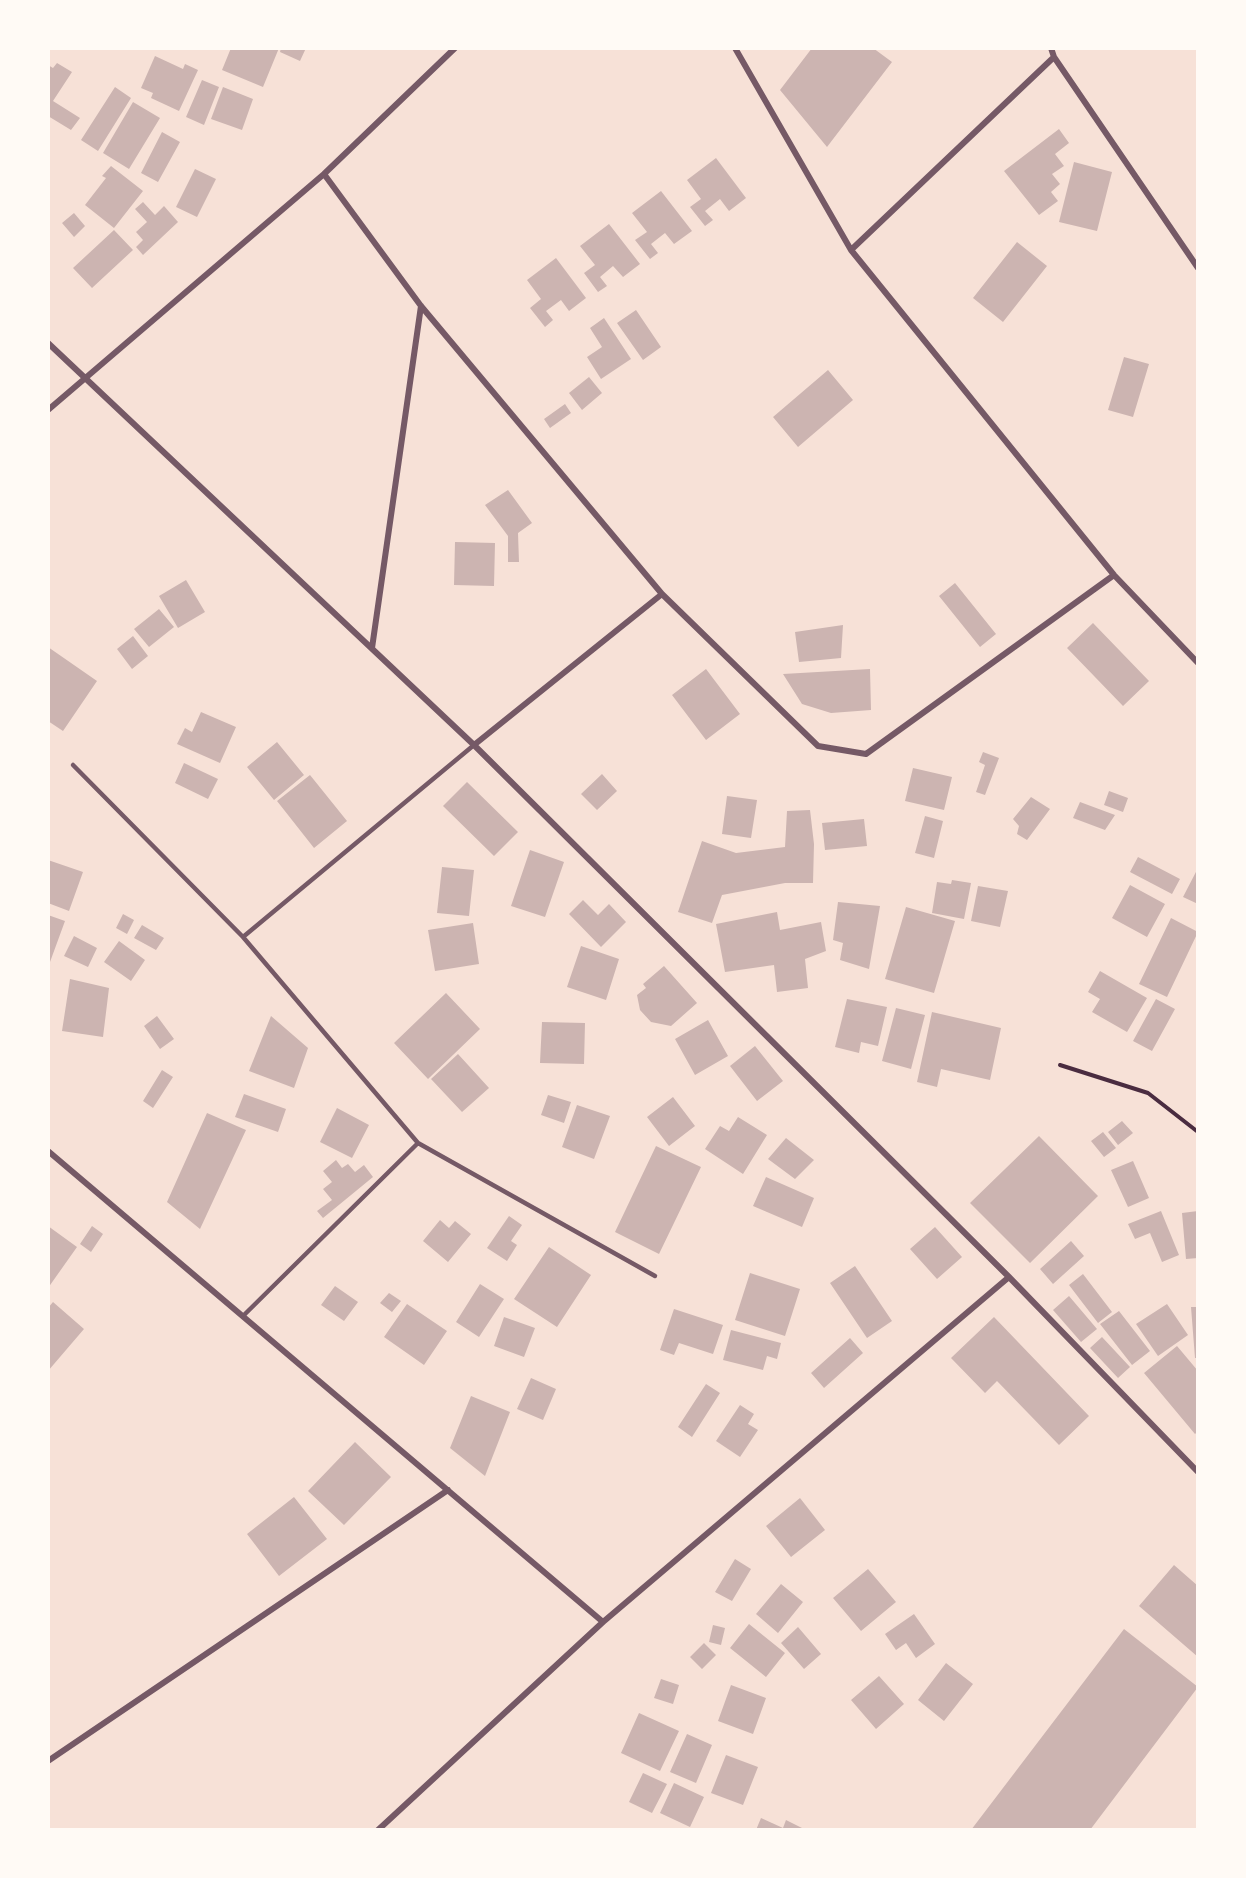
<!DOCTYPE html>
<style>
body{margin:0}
#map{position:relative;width:1246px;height:1878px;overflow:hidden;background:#f7e1d7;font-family:Mulish,sans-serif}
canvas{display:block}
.frame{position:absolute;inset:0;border:50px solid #fffaf5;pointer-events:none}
</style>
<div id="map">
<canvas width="1246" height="1878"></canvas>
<div class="frame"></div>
</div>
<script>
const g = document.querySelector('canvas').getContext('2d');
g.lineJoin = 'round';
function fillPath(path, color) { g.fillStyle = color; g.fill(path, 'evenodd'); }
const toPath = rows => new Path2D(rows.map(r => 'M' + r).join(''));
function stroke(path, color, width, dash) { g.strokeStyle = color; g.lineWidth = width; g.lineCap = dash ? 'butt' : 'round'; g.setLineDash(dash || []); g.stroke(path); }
fillPath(toPath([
 [231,48,279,48,263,87,222,70],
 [281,48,306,48,300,61,280,52],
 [812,48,873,48,892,62,827,147,780,90],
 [155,56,183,69,185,64,198,70,179,111,151,98,153,93,141,88],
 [57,63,72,72,53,101,80,118,71,130,48,116,48,65,53,68],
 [202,80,219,87,204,125,186,117],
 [115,87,131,98,98,151,81,140],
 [223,87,253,99,242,130,211,119],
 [133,102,160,118,129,169,103,153],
 [1059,129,1069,143,1055,154,1064,166,1052,174,1060,184,1051,192,1058,201,1039,215,1004,171],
 [162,132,180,142,158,182,141,173],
 [716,158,746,198,729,211,720,199,705,211,713,220,705,226,690,207,701,199,687,180],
 [1074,162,1112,172,1097,231,1059,222],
 [111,166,143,191,114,228,85,205,106,178,102,176],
 [195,169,216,179,197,217,176,207],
 [661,191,692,231,674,244,665,233,651,244,658,253,650,259,635,240,647,232,632,213],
 [143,202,155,215,164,206,178,222,143,255,136,247,143,240,136,232,147,222,135,209],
 [74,213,85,226,74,237,62,223],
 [609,224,640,264,623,277,613,266,600,277,607,286,598,292,584,273,595,265,580,246],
 [114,230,133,250,92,288,73,268],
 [1017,242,1047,266,1003,322,973,298],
 [556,258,586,298,569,311,561,300,546,311,553,320,545,327,530,308,541,299,527,280],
 [636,310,661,347,643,360,617,323],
 [604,318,631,359,601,379,587,357,602,347,590,328],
 [1124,357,1149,364,1133,417,1108,410],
 [828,370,853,400,798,447,773,417],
 [589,377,602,393,582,410,569,393],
 [565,404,571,413,550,428,544,419],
 [508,490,532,523,518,533,519,562,508,562,508,536,485,505],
 [455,542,495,543,494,586,454,585],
 [186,580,205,612,178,628,159,596],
 [955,583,996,634,980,647,939,596],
 [159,609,174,627,149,647,134,629],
 [1093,623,1149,681,1123,706,1067,648],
 [843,625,841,658,799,662,795,632],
 [133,636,148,656,132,669,117,649],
 [48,647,97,681,63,731,48,721],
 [706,669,740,714,706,740,672,695],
 [870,669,871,710,831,713,802,704,783,674],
 [201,712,236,727,220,763,177,744,185,728,192,732],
 [277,742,304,775,274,800,247,767],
 [983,752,999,758,985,795,976,792,985,765,979,762],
 [184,763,218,779,208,799,175,783],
 [913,768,952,777,944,810,905,801],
 [602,774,617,791,597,810,581,794],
 [310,775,347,821,314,848,277,801],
 [467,782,518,832,494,856,443,806],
 [1109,791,1128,798,1123,812,1104,805],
 [727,796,757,800,751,838,722,834],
 [1031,797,1050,809,1027,840,1017,834,1019,826,1013,819],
 [1080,802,1115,815,1105,830,1073,818],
 [810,810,814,844,813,883,785,883,722,895,712,923,678,912,702,841,736,853,785,847,787,811],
 [925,816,943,821,934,858,915,853],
 [864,819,867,846,825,850,822,823],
 [530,850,564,862,545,917,511,906],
 [1138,857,1180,879,1172,894,1130,872],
 [48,860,83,872,69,911,48,903],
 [442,867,474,870,469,916,437,913],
 [1198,868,1198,904,1183,897],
 [952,880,971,883,964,919,932,913,937,882,951,884],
 [1130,885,1165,904,1147,937,1112,918],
 [978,886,1008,891,1000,927,971,921],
 [583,900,598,915,609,904,626,922,601,947,569,914],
 [838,902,880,906,869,969,840,960,843,943,833,940],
 [906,907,955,921,934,993,885,979],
 [777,912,780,930,821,922,826,951,805,959,808,988,777,992,774,965,725,972,716,924],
 [123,914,134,920,127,934,116,928],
 [48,915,65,921,50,962,48,961],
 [1171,918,1198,932,1167,997,1139,984],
 [473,923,479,964,435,971,428,930],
 [142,925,164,938,156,950,134,938],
 [74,936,97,948,88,967,64,956],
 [119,941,145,960,131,981,104,962],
 [581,946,619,959,606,1000,567,987],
 [664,966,697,1003,671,1026,651,1022,640,1010,637,995,646,988,643,984],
 [1100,971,1147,998,1127,1032,1092,1012,1100,999,1088,992],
 [70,979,109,988,103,1037,62,1031],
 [446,993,480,1029,428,1079,394,1043],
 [847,999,887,1007,878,1046,861,1042,859,1053,835,1047],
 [1156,999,1175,1009,1152,1051,1133,1041],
 [896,1008,925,1015,911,1069,882,1061],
 [932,1012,1001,1028,990,1080,941,1069,937,1087,917,1082],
 [157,1016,174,1039,160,1049,144,1026],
 [271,1016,308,1048,294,1088,249,1071],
 [708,1020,728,1056,695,1075,675,1039],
 [542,1022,585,1023,584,1064,540,1063],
 [755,1046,783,1081,757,1101,730,1066],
 [458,1054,489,1088,462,1112,431,1079],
 [162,1070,173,1077,153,1108,143,1101],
 [244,1094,286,1109,278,1132,235,1117],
 [548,1095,571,1102,564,1123,541,1115],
 [673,1097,695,1126,669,1146,647,1117],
 [577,1105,610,1116,594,1159,562,1147],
 [337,1108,369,1125,352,1158,320,1142],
 [207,1113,246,1130,200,1229,167,1202],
 [738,1117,767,1135,743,1174,705,1149,720,1126,729,1131],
 [1122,1121,1133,1133,1118,1145,1108,1132],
 [1103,1132,1116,1148,1104,1157,1091,1141],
 [1039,1136,1098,1196,1030,1263,970,1203],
 [786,1138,814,1160,795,1179,768,1159],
 [656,1146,701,1167,659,1254,615,1232],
 [336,1160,342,1168,348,1164,355,1172,364,1165,373,1177,323,1218,317,1211,332,1200,323,1189,332,1182,323,1171],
 [1133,1161,1149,1198,1128,1207,1111,1170],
 [766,1177,814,1198,802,1227,753,1206],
 [1161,1211,1179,1255,1162,1262,1150,1233,1135,1239,1128,1224],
 [1198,1211,1198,1258,1186,1259,1182,1213],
 [509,1216,522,1225,511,1241,517,1245,507,1261,487,1248],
 [440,1220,449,1228,455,1221,471,1234,448,1262,423,1241],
 [48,1226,77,1247,48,1288],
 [92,1226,103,1234,91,1252,80,1244],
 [935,1227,962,1257,937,1279,910,1249],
 [1071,1241,1084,1256,1053,1284,1040,1269],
 [549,1247,591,1275,557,1327,514,1299],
 [855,1266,892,1321,867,1338,830,1283],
 [750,1273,800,1289,785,1336,735,1320],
 [1083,1274,1112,1312,1098,1323,1069,1285],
 [480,1284,504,1299,479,1337,456,1322],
 [335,1286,358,1302,344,1321,321,1305],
 [389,1293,401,1301,392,1312,380,1303],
 [1069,1296,1097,1329,1081,1342,1053,1310],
 [53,1302,84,1329,48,1371,48,1308],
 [407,1304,447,1331,424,1365,384,1337],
 [1167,1304,1188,1335,1158,1356,1136,1324],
 [1191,1307,1198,1307,1198,1358,1195,1358],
 [674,1309,723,1325,713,1354,679,1343,674,1355,660,1350],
 [1119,1311,1150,1351,1132,1365,1100,1324],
 [504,1317,535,1328,524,1357,494,1346],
 [994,1317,1089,1416,1059,1445,997,1381,985,1393,951,1358],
 [731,1330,781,1343,777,1359,767,1356,763,1370,723,1360],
 [1102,1337,1130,1367,1118,1378,1090,1348],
 [850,1338,863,1353,824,1388,811,1373],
 [1177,1346,1198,1371,1198,1431,1195,1434,1144,1373],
 [531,1378,556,1389,543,1420,517,1409],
 [706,1384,720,1393,692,1437,678,1427],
 [471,1396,510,1412,485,1476,450,1448],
 [740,1405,754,1414,748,1424,758,1430,740,1457,716,1441],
 [355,1442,391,1477,344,1525,308,1491],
 [294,1497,327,1539,279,1576,247,1534],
 [800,1498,825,1530,791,1557,766,1526],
 [735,1559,751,1569,732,1601,715,1592],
 [1174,1565,1198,1586,1198,1657,1139,1606],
 [868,1569,896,1602,861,1631,833,1598],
 [781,1584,803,1602,778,1633,756,1614],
 [914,1614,935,1644,916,1658,906,1643,896,1650,885,1634],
 [749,1624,785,1653,766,1677,730,1648],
 [713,1625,725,1628,721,1645,709,1642],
 [798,1627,821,1654,804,1669,781,1643],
 [1124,1629,1198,1687,1090,1830,971,1830],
 [704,1643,716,1655,702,1669,690,1657],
 [946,1663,973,1684,944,1721,918,1700],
 [879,1676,904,1704,876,1729,851,1700],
 [661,1679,679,1685,673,1704,654,1698],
 [731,1685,766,1698,753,1734,718,1721],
 [639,1713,679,1731,660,1771,621,1753],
 [687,1734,712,1745,696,1783,670,1772],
 [726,1755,758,1767,743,1805,711,1793],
 [643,1773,667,1784,652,1813,629,1802],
 [674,1783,704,1797,690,1827,660,1813],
 [761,1818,783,1828,786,1820,802,1828,800,1830,756,1830]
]), '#ccb4b1');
stroke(toPath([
 [1060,1065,1148,1093,1198,1132]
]), '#4a2c40', 4);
stroke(toPath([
 [73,765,243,937,474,745],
 [418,1143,655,1276],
 [243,1316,418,1143,243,937]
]), '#755966', 4.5);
stroke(toPath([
 [735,48,851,250,1114,575,1198,663],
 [1054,57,1198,268],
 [324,174,421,306,662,594],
 [851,250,1054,57,1051,48],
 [48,343,474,745,1009,1277,1198,1472],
 [48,410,324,174,455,48],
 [372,648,421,306],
 [474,745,662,594,818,746,866,754,1114,575],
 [48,1151,603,1622],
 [48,1761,448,1490],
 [378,1830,603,1622,1009,1277]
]), '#755966', 6);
</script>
